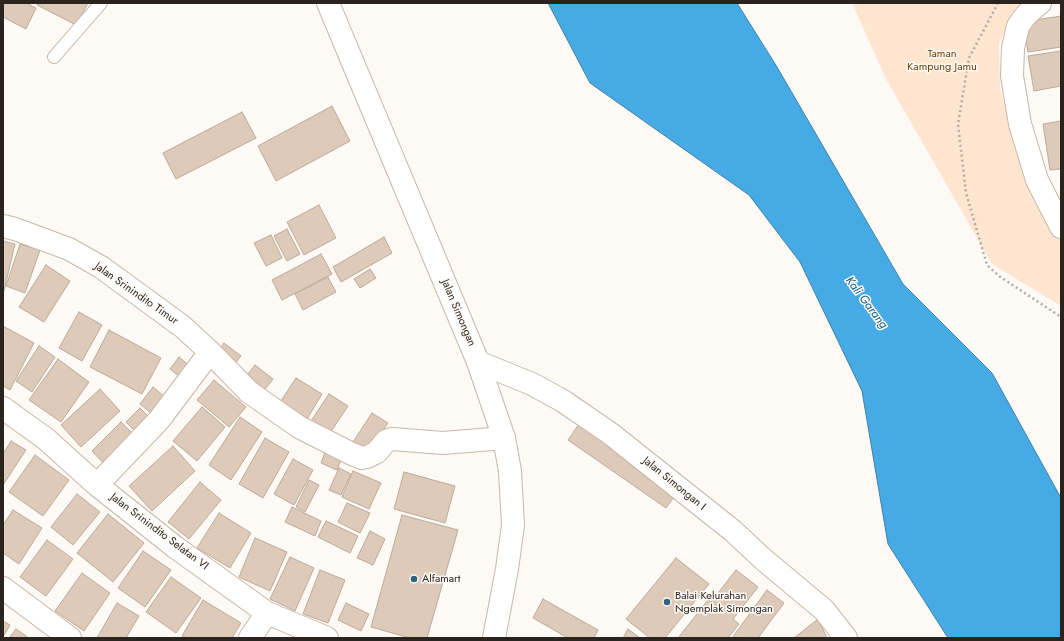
<!DOCTYPE html>
<style>
body{margin:0}
#map{position:relative;width:1064px;height:641px;overflow:hidden;background:#fdf9f5;font-family:Jost,sans-serif}
canvas{display:block}
.frame{position:absolute;inset:0;border:4px solid #2b231d;pointer-events:none}
</style>
<div id="map">
<canvas width="1064" height="641"></canvas>
<div class="frame"></div>
</div>
<script>
const g = document.querySelector('canvas').getContext('2d');
g.lineJoin = 'round';
function fillPath(path, color) { g.fillStyle = color; g.fill(path, 'evenodd'); }
const toPath = rows => new Path2D(rows.map(r => 'M' + r).join(''));
function stroke(path, color, width, dash) { g.strokeStyle = color; g.lineWidth = width; g.lineCap = dash ? 'butt' : 'round'; g.setLineDash(dash || []); g.stroke(path); }
function write(font, color, halo, rows, align = 'center') {
  g.font = font + ' Jost,sans-serif'; g.lineWidth = 3; g.setLineDash([]); g.textBaseline = 'middle'; g.strokeStyle = halo; g.fillStyle = color; for (const [text, x, y, turn = 0] of rows) {
    g.save(); g.translate(x, y); g.rotate((+turn || 0) * Math.PI / 180); g.textAlign = isNaN(turn) ? turn : align; if (halo) g.strokeText(text, 0, 0); g.fillText(text, 0, 0); g.restore();
  }
}
fillPath(toPath([
 [852,3,1021,3,1005,30,999,44,1000,89,1030,183,1055,191,1053,224,1061,236,1061,306,992,264,886,79]
]), '#fde5cf');
const water = toPath([
 [548,3,737,3,777,67,903,284,992,373,1061,498,1061,638,948,638,888,544,862,391,800,262,749,195,590,83,548,3]
]);
fillPath(water, '#46aae4');
stroke(water, '#3e82a8', 1);
const building = toPath([
 [3,3,26,3,36,8,26,29,3,17,3,3],
 [38,3,88,3,76,25,37,5,38,3],
 [1061,16,1061,47,1028,52,1023,22,1061,16],
 [1061,51,1061,86,1034,91,1028,56,1061,51],
 [332,106,350,141,276,181,258,146,332,106],
 [242,112,256,138,176,179,163,153,242,112],
 [1061,121,1061,169,1050,170,1043,124,1061,121],
 [319,205,336,238,304,255,287,222,319,205],
 [287,229,300,254,287,261,274,236,287,229],
 [271,235,282,258,266,266,254,243,271,235],
 [384,237,392,253,341,282,333,267,384,237],
 [3,241,15,244,3,295,3,241],
 [20,244,40,250,25,293,6,286,20,244],
 [321,254,332,274,282,300,272,280,321,254],
 [46,265,70,281,44,322,19,307,46,265],
 [370,269,376,278,360,288,354,279,370,269],
 [328,277,336,292,303,310,295,294,328,277],
 [79,312,102,325,82,361,59,348,79,312],
 [3,326,34,343,10,390,3,386,3,326],
 [109,330,161,358,142,394,90,367,109,330],
 [224,343,241,356,232,367,216,354,224,343],
 [39,346,55,357,32,392,16,381,39,346],
 [179,357,194,370,185,381,170,369,179,357],
 [58,359,89,382,61,422,29,400,58,359],
 [255,365,273,379,262,393,244,379,255,365],
 [296,378,322,394,304,424,277,407,296,378],
 [214,380,246,407,229,427,197,400,214,380],
 [153,387,171,402,158,419,140,404,153,387],
 [100,389,120,411,81,447,61,425,100,389],
 [329,394,348,406,328,436,309,424,329,394],
 [202,407,225,427,197,461,173,441,202,407],
 [140,408,153,421,139,435,126,422,140,408],
 [372,413,388,423,366,455,351,445,372,413],
 [240,417,262,432,231,480,209,465,240,417],
 [581,421,679,490,666,508,568,440,581,421],
 [121,422,138,439,108,468,92,451,121,422],
 [265,438,289,452,263,498,239,484,265,438],
 [11,441,26,450,3,485,3,454,11,441],
 [173,446,195,471,152,511,129,486,173,446],
 [327,447,343,454,337,470,321,463,327,447],
 [35,455,69,480,43,516,9,492,35,455],
 [293,459,313,470,294,505,274,494,293,459],
 [339,468,351,474,341,495,329,490,339,468],
 [353,471,381,483,369,509,342,497,353,471],
 [404,472,455,486,445,523,394,509,404,472],
 [309,480,319,485,305,512,296,507,309,480],
 [200,482,221,500,189,539,168,522,200,482],
 [77,494,100,512,73,545,51,527,77,494],
 [347,503,370,513,360,533,338,522,347,503],
 [292,507,321,521,315,536,285,522,292,507],
 [13,510,42,528,19,564,3,553,3,525,13,510],
 [219,513,251,533,230,568,197,548,219,513],
 [108,514,144,543,113,582,77,553,108,514],
 [402,515,458,530,427,638,410,638,371,627,402,515],
 [326,521,358,536,350,553,318,537,326,521],
 [370,531,385,539,373,565,357,558,370,531],
 [255,538,287,552,270,591,239,577,255,538],
 [47,540,73,559,46,596,20,577,47,540],
 [143,551,171,570,145,607,118,588,143,551],
 [290,557,314,568,295,611,270,599,290,557],
 [676,558,709,584,665,638,650,638,626,619,676,558],
 [320,570,345,580,328,623,303,614,320,570],
 [736,570,758,587,733,619,739,624,728,638,678,638,708,600,711,602,736,570],
 [82,573,110,593,84,631,55,611,82,573],
 [171,577,201,598,176,633,146,612,171,577],
 [767,590,784,603,758,638,732,638,767,590],
 [543,599,598,630,594,638,568,638,533,618,543,599],
 [203,600,241,623,232,638,186,638,182,636,203,600],
 [117,603,139,616,126,638,97,638,117,603],
 [346,603,369,614,361,631,338,620,346,603],
 [818,619,827,638,794,638,818,619],
 [3,621,10,625,3,637,3,621],
 [16,629,29,638,9,638,16,629],
 [628,629,640,638,623,638,628,629]
]);
fillPath(building, '#ddcab8');
stroke(building, '#bca999', 1);
const lane = toPath([
 [54,57,101,3]
]);
const street = toPath([
 [1040,3,1026,15,1018,26,1013,48,1012,76,1020,124,1037,180,1061,227],
 [3,226,15,229,69,249,101,267,183,327,210,352,249,392,299,427,352,454,362,458,367,457,377,452,386,441,392,439,443,443,504,438],
 [478,362,532,384,563,401,611,434,733,531,763,559,824,610,846,638],
 [3,408,46,439,97,485,175,547,267,613,327,638],
 [97,485,159,420,210,352],
 [3,588,70,638],
 [250,638,267,613]
]);
const secondary = toPath([
 [328,3,478,362,504,438,510,471,513,525,507,569,494,638]
]);
stroke(lane, '#cab7a6', 14);
stroke(street, '#cab7a6', 24);
stroke(secondary, '#cab7a6', 24);
stroke(toPath([
 [998,3,969,58,958,124,966,193,987,265,999,276,1061,317]
]), '#b0aba6', 2.5, [2, 3]);
stroke(lane, '#fff', 12);
stroke(street, '#fff', 22);
stroke(secondary, '#fff', 22);
for (const [x, y, r, color] of [
 [414,579,4,"#30617f"],
 [667,602,4,"#30617f"]
]) { const dot = new Path2D(); dot.arc(x, y, r, 0, 2 * Math.PI); g.fillStyle = color; g.fill(dot); stroke(dot, '#fdf9f5', 1.5); }
write('11px', '#6a3b00', '#fdf9f5', [
 ["Taman",942,54],
 ["Kampung Jamu",942,67]
]);
write('11px', '#2b231d', '#fdf9f5', [
 ["Jalan Srinindito Timur",136,294,35],
 ["Jalan Simongan",458,313,67],
 ["Jalan Simongan I",674,484,39],
 ["Jalan Srinindito Selatan VI",159,532,37]
]);
write('11px', '#2b231d', '#fdf9f5', [
 ["Alfamart",422,579],
 ["Balai Kelurahan",675,596],
 ["Ngemplak Simongan",675,609]
], 'left');
write('italic 12px', '#115c83', '#fdf9f5', [
 ["Kali Garang",866,303,53]
]);
</script>
